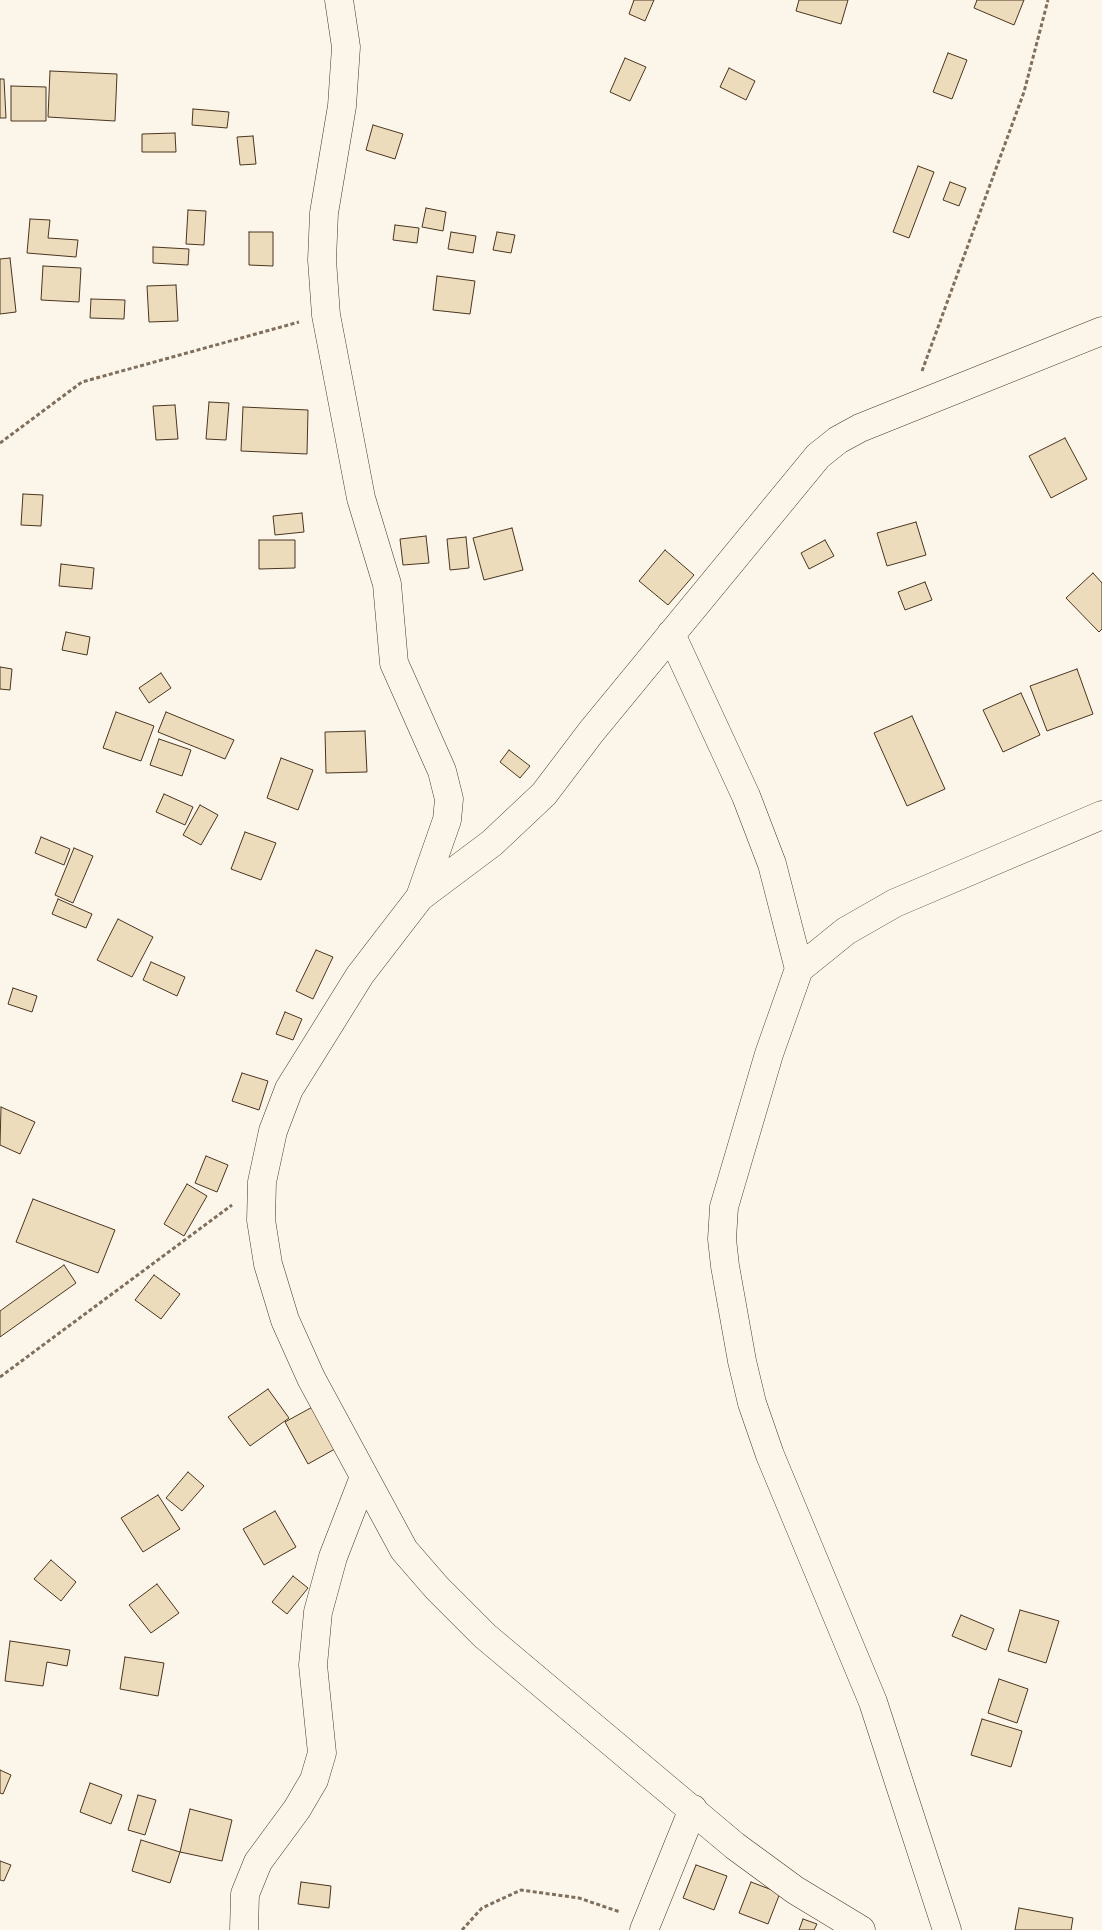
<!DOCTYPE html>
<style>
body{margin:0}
canvas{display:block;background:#fbf6e9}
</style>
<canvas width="1102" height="1930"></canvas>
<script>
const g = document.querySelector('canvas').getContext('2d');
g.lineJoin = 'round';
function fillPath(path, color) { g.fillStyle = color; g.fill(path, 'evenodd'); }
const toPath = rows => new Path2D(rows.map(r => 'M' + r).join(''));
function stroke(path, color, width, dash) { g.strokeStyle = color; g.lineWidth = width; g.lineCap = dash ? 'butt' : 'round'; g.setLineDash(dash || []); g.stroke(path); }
const building = toPath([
 [634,0,654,0,645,21,629,14,634,0],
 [799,0,848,0,841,24,796,11,799,0],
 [977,0,1024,0,1014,25,974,8,977,0],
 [948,53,967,60,952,99,933,92,948,53],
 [625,58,646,67,630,101,610,92,625,58],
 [729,68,755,81,746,100,720,87,729,68],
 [50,71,117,74,115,121,48,117,50,71],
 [0,79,4,79,6,118,0,118,0,79],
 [11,86,46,87,46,121,11,121,11,86],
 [193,109,229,112,227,128,192,125,193,109],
 [373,125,403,134,395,159,366,150,373,125],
 [175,133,176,152,142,152,142,134,175,133],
 [253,136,256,164,240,165,237,137,253,136],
 [918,166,934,172,909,238,893,232,918,166],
 [950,182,966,188,959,206,943,200,950,182],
 [426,208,446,212,443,231,422,227,426,208],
 [188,210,206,211,204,245,186,244,188,210],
 [30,219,50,220,48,238,78,240,76,257,27,253,30,219],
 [395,225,419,228,417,243,393,240,395,225],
 [249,232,273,232,273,266,249,265,249,232],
 [451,232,476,236,473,253,448,249,451,232],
 [497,232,515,235,511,253,493,250,497,232],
 [153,247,189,249,188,265,153,263,153,247],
 [10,258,16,312,0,314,0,259,10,258],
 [43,266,81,268,79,302,41,300,43,266],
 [437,276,475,281,470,314,433,310,437,276],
 [176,285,178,321,149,322,147,286,176,285],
 [91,299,125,300,124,319,90,318,91,299],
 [209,402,229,403,226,440,206,439,209,402],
 [175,405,178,439,156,440,153,406,175,405],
 [243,407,308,410,307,454,241,451,243,407],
 [1065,438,1087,479,1051,498,1029,456,1065,438],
 [23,494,43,495,41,526,21,525,23,494],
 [302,513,304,532,275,535,273,516,302,513],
 [916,522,926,555,887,566,877,533,916,522],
 [512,528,523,570,484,580,473,538,512,528],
 [426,536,429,563,403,565,400,539,426,536],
 [466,537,469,568,450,570,447,539,466,537],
 [259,540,295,540,295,568,259,569,259,540],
 [825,540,834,556,809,569,801,553,825,540],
 [665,550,694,575,668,605,639,581,665,550],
 [61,564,94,568,92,589,59,586,61,564],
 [1093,573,1102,583,1102,629,1099,632,1066,598,1093,573],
 [925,582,932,600,905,610,898,592,925,582],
 [66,632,90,637,87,655,62,650,66,632],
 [0,667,12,669,10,690,0,689,0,667],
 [1077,669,1093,714,1047,731,1030,686,1077,669],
 [161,673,171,688,149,703,139,688,161,673],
 [1021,693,1040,735,1003,752,983,710,1021,693],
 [116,712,154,726,141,761,103,748,116,712],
 [166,712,234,740,225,759,158,732,166,712],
 [912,716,945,789,907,806,874,733,912,716],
 [365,731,367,772,326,773,325,732,365,731],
 [159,739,191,750,182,776,150,765,159,739],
 [509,750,530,766,520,778,500,762,509,750],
 [281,758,313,770,298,810,267,798,281,758],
 [164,794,193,807,185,825,156,812,164,794],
 [200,805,218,815,201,845,183,835,200,805],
 [245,832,276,843,261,880,231,869,245,832],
 [41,837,70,849,64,865,35,853,41,837],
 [74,848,93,856,73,903,55,895,74,848],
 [58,899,92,914,86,928,52,914,58,899],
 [118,919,153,937,132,977,97,960,118,919],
 [316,950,333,957,313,999,296,991,316,950],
 [151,962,185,977,177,996,143,980,151,962],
 [13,988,37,996,32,1012,8,1004,13,988],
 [285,1012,302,1019,293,1040,276,1034,285,1012],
 [242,1073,268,1081,259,1110,232,1101,242,1073],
 [1,1107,35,1122,20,1154,0,1145,1,1107],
 [206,1156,228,1165,217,1192,195,1183,206,1156],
 [187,1184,207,1196,184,1236,164,1224,187,1184],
 [33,1199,115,1230,98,1273,16,1242,33,1199],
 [64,1265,76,1283,0,1337,0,1311,64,1265],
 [154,1275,180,1294,161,1319,135,1300,154,1275],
 [268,1389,289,1418,250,1446,228,1417,268,1389],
 [327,1399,351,1440,308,1464,285,1422,327,1399],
 [188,1472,204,1486,182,1511,166,1498,188,1472],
 [158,1495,180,1529,143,1552,121,1518,158,1495],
 [275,1511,296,1547,264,1565,243,1529,275,1511],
 [51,1560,76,1582,61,1601,34,1579,51,1560],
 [293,1576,308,1588,287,1614,272,1602,293,1576],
 [157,1584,179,1613,151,1633,129,1605,157,1584],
 [1020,1610,1059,1621,1046,1663,1008,1651,1020,1610],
 [961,1615,994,1629,986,1650,952,1636,961,1615],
 [10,1641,70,1650,67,1666,47,1662,43,1686,5,1681,10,1641],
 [125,1657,164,1663,158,1696,120,1689,125,1657],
 [999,1679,1028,1689,1017,1723,988,1713,999,1679],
 [982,1719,1022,1731,1011,1767,971,1755,982,1719],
 [0,1770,11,1775,3,1794,0,1793,0,1770],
 [90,1783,122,1795,111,1824,80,1812,90,1783],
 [138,1795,156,1800,145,1835,128,1830,138,1795],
 [190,1809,232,1820,222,1861,180,1852,190,1809],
 [141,1840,180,1852,170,1883,132,1871,141,1840],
 [0,1861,11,1865,4,1881,0,1880,0,1861],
 [696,1865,727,1876,714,1910,683,1898,696,1865],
 [301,1882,331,1886,329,1908,298,1904,301,1882],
 [751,1882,780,1893,768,1924,739,1913,751,1882],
 [1019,1908,1073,1918,1071,1930,1015,1930,1019,1908],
 [803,1919,817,1924,814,1930,799,1930,803,1919]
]);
fillPath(building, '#ecdcbc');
stroke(building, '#4a3520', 1);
const street = toPath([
 [339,0,346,47,342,106,324,213,322,260,326,315,361,498,387,584,394,663,442,771,449,799,447,820,420,897,360,975,289,1089,273,1131,262,1182,261,1220,268,1264,285,1320,311,1378,404,1550,437,1588,485,1636,735,1846,795,1890,861,1930],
 [671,634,746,796,772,864,799,969,769,1054,724,1207,722,1239,725,1266,742,1361,752,1403,770,1455,873,1702,947,1930],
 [420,897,492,843,544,794,591,732,818,456,838,440,860,428,1102,331],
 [799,969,846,931,895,903,1102,815],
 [244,1930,245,1894,258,1862,297,1809,314,1780,322,1753,313,1665,318,1612,333,1557,364,1477],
 [644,1930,693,1809]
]);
stroke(street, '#4a3520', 29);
stroke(toPath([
 [922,371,1024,92,1048,0],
 [0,443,82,382,299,322],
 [0,1377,232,1205],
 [462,1930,482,1908,521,1890,579,1898,620,1912]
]), '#7f6f5c', 3, [4, 2.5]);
stroke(street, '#fbf6e9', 28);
</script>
